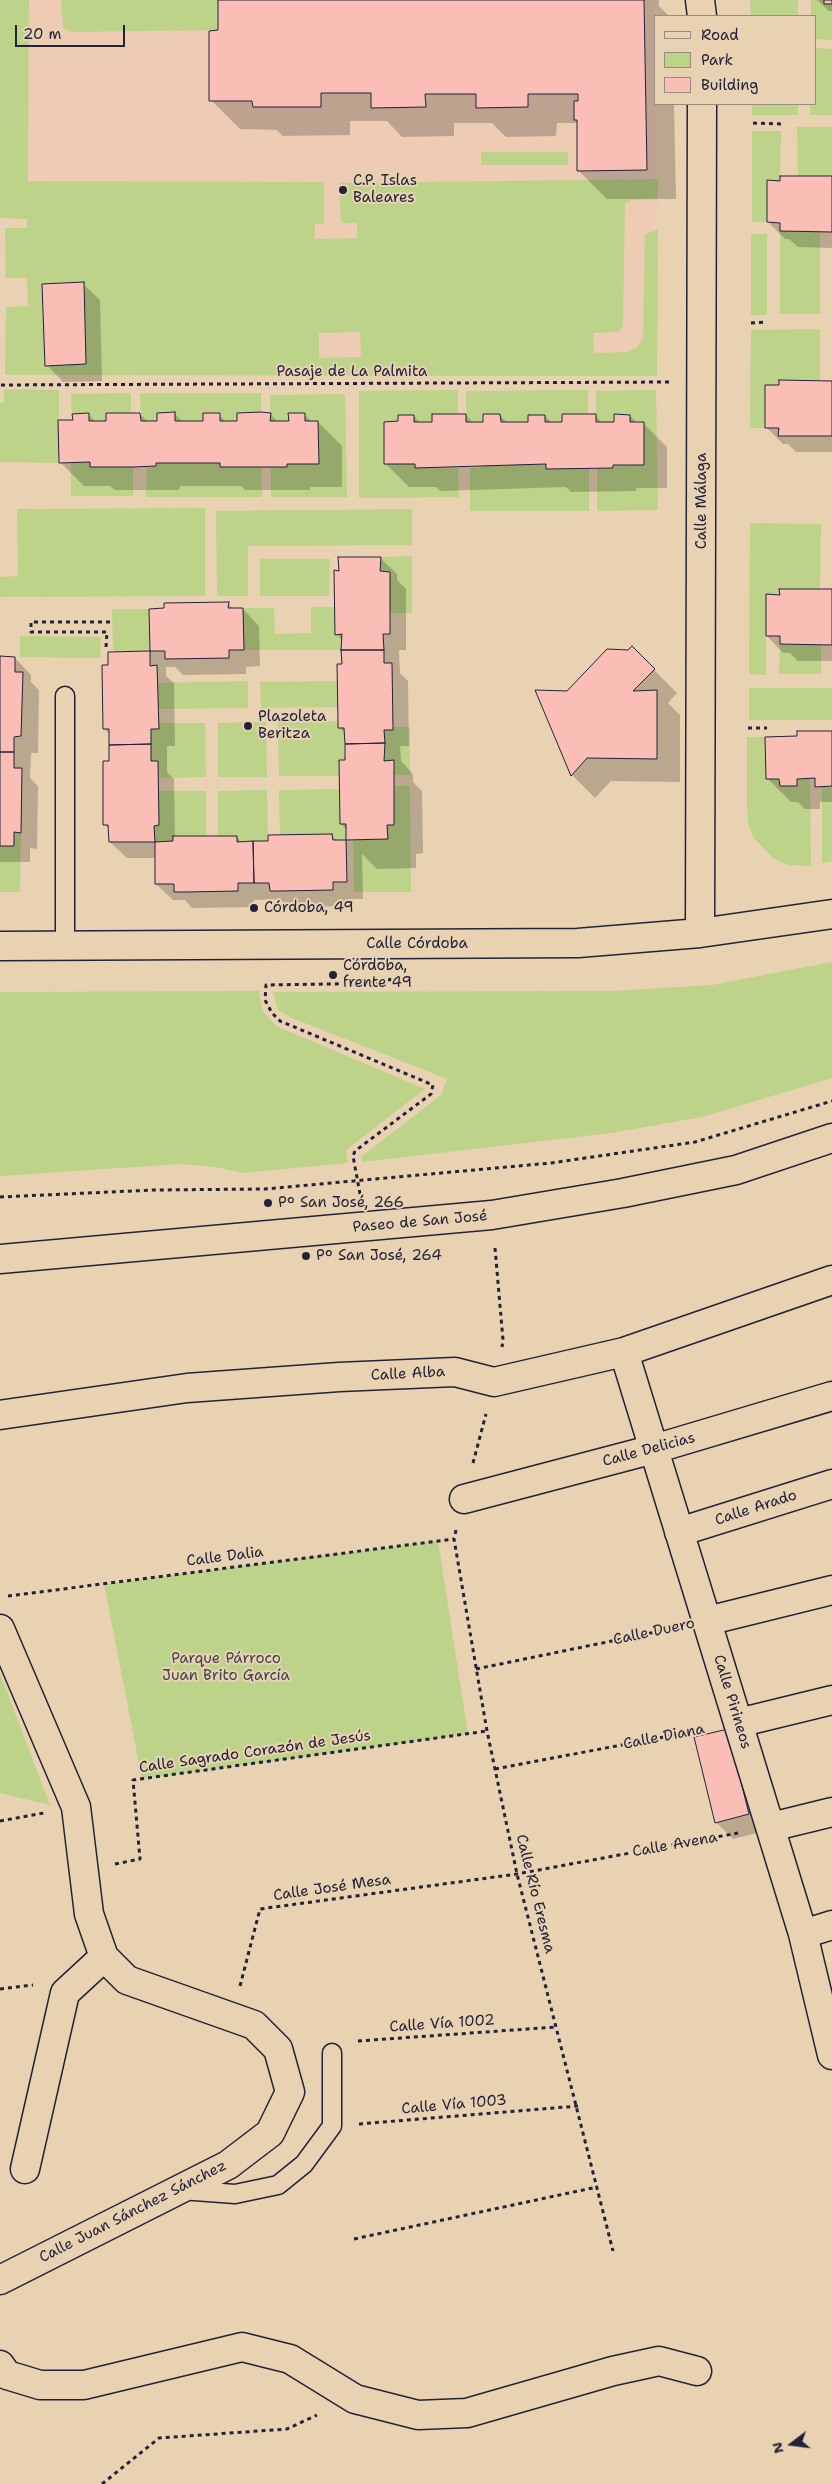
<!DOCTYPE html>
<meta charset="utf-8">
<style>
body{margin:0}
#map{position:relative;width:832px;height:2484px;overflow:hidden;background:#e8d2b1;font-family:"Shantell Sans",sans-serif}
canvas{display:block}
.legend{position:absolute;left:654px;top:15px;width:162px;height:90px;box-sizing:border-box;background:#e8d2b1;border:1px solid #998c82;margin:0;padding:6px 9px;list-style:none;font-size:15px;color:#22223b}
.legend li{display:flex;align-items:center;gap:10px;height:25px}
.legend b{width:25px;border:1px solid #998c82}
.north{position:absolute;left:767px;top:2419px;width:50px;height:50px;-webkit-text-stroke:4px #e8d2b1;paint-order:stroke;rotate:255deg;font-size:14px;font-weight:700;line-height:20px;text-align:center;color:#22223b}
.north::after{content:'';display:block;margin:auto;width:18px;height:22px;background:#22223b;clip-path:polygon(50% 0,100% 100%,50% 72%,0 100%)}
.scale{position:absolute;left:15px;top:25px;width:110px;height:22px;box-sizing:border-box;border:2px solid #22223b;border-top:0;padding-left:6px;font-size:15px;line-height:18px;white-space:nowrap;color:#22223b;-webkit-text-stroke:4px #e8d2b1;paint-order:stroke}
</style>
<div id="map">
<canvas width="832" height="2484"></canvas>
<ul class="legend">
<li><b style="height:6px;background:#e8d2b1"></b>Road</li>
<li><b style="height:14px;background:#bdd389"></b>Park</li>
<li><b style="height:14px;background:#fabeb7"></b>Building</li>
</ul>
<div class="north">N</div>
<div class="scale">20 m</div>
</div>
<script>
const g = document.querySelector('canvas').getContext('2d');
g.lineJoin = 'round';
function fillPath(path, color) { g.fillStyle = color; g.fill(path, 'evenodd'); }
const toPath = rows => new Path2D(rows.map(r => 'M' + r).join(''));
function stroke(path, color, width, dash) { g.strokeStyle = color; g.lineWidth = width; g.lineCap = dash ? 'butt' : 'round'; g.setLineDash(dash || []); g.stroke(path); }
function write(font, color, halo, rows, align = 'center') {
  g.font = font + ' "Shantell Sans",sans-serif'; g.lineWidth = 4; g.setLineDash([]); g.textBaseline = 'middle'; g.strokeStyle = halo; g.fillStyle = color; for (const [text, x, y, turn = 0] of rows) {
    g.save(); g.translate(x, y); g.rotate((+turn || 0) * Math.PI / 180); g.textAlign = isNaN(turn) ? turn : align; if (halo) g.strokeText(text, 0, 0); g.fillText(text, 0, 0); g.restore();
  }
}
fillPath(toPath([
 [29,0,649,0,656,18,656,104,658,104,657,376,28,375]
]), '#edccb3');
fillPath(toPath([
 [0,0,29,0,28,181,324,182,324,224,315,224,315,239,357,238,357,223,341,223,339,183,658,179,658,199,631,200,625,203,623,326,619,332,593,333,594,353,628,352,636,348,643,339,645,234,658,230,657,376,5,375,6,307,28,306,27,278,6,278,5,228,27,228,27,219,0,218],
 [84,282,86,364,46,366],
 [360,332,361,357,319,358,319,333],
 [61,0,218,0,218,30,71,32,63,28],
 [750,0,798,0,798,16,751,16],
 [811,0,824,0,824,4,832,4,832,40,816,39,816,16,811,16],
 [816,48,832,49,832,115,810,115,810,104,816,104],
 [752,104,798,104,798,115,752,115],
 [797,127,832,127,832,176,798,176],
 [752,131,781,131,780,181,767,181,767,222,752,222],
 [481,152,568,152,568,165,481,165],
 [780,231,820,231,820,314,780,314],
 [751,234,767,234,767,315,751,315],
 [820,329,820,381,779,380,779,385,765,385,765,428,750,428,751,330],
 [4,389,59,390,59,463,0,462,0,403,4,402],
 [458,390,458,414,432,414,432,422,414,422,414,415,398,415,398,421,384,422,385,464,415,464,416,468,458,468,459,497,359,498,359,391],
 [588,390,588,414,563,414,562,422,545,422,545,415,529,415,528,422,501,422,500,414,483,414,483,422,466,422,466,391],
 [656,390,658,510,597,511,597,468,644,464,643,422,630,422,630,415,615,414,614,422,596,422,596,391],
 [131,393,131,413,107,413,106,421,89,421,88,413,72,414,71,394],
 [140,393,261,393,261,412,237,413,237,421,220,421,219,413,203,413,203,421,175,421,175,412,158,413,157,421,141,421],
 [345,394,347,497,271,497,271,467,287,467,287,464,319,464,318,421,305,421,305,413,289,413,289,421,270,421,270,395],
 [71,462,90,462,90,467,133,467,133,496,71,496],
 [156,463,220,463,220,467,261,467,262,497,146,497,147,467,156,466],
 [481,464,546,464,546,469,589,468,589,511,470,511,470,468,481,468],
 [205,508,205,596,0,597,0,577,18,576,17,509],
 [412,509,412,545,248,546,248,596,217,596,216,511],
 [750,523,821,524,820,589,780,589,780,595,766,594,766,675,749,674],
 [412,556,412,613,389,613,390,572,380,571,381,557],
 [260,559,330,559,329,596,260,596],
 [311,607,335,607,335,634,342,634,341,650,244,650,243,608,274,608,275,634,311,633],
 [112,609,149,609,150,651,113,651],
 [20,636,101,637,100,658,20,657],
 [780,644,821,645,821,674,779,674],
 [248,681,248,708,158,709,158,683],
 [337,681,338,707,261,708,260,682],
 [749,688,832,688,832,720,749,720],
 [338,721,338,728,344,728,345,760,339,760,340,776,279,776,278,722],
 [266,722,267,777,218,777,218,723],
 [158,723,205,723,206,777,158,778,151,761,151,729,159,729],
 [392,727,410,727,410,775,394,775,394,760,384,761,384,730,392,730],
 [747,737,765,737,766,779,779,779,780,786,796,786,797,779,810,778,811,866,788,865,773,858,754,838,748,823,747,807],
 [394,786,410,786,411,892,354,892,353,839,387,839,387,825,394,824],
 [822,786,832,786,832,861,822,863],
 [339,789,340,824,346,824,346,840,333,840,332,834,280,835,279,790],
 [267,790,268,841,237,842,237,836,218,836,218,791],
 [158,791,206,791,206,836,173,836,173,841,155,842,154,826,159,825],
 [14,832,21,833,20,892,0,892,0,846,14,846],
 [832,962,832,1078,702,1117,611,1133,362,1162,361,1157,441,1095,447,1079,292,1018,278,1010,273,992,612,991,712,985],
 [259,991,262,1010,276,1026,425,1089,346,1150,348,1163,242,1173,216,1167,180,1164,0,1176,0,992],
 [438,1541,468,1734,142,1779,104,1584],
 [0,1673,50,1805,0,1793]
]), '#bdd389');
fillPath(toPath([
 [219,0,659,0,659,6,669,16,656,16,656,104,674,104,676,199,607,199,578,170,578,123,557,123,556,136,506,137,492,123,454,123,454,136,402,137,387,121,350,121,350,135,283,136,277,130,240,129,211,100,220,32],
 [817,0,832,0,832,11,829,11],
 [832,178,832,248,798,247,789,239,785,239,768,222,781,182],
 [83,284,100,300,102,381,63,382,47,365],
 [832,382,832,452,796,452,788,444,783,444,766,427],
 [88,414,96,422,108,422,140,414,148,422,158,422,175,414,183,422,204,422,219,415,226,422,238,422,270,414,278,422,290,422,304,414,312,422,318,422,342,446,342,487,310,487,310,490,245,490,241,486,180,486,179,490,115,490,110,486,84,486,60,462,74,421],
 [466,415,473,423,484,423,500,415,508,424,530,423,545,416,552,423,564,423,595,415,603,424,616,423,630,416,637,423,643,423,667,447,667,488,636,488,636,491,571,492,566,487,440,491,436,487,409,487,386,464,399,422,414,416,421,424,433,423],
 [380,558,397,574,397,580,406,589,406,650,399,650,400,673,408,681,409,746,400,746,401,761,413,774,413,782,422,791,423,853,416,854,416,868,377,869,362,854,363,899,350,899,350,906,288,907,280,899,254,900,254,907,192,908,185,900,173,900,156,884,156,858,127,858,110,842,110,830,105,825,110,762,110,734,104,729,109,653,151,652,150,610,228,604,234,609,243,609,259,626,260,666,246,667,246,674,183,675,175,667,166,667,166,676,174,683,175,746,167,746,167,772,174,779,175,837,237,837,242,843,332,836,337,841,347,841,347,830,341,824,346,761,346,734,339,727,343,641,336,634,340,572],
 [832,590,832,661,798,661,790,653,783,653,767,636,781,596],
 [632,648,677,693,668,703,680,715,680,782,611,781,595,798,572,775,567,692],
 [0,658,15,658,31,675,31,682,39,690,38,753,31,753,30,778,38,786,37,849,30,848,30,862,0,862],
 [832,732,832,802,820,802,820,809,805,809,798,802,791,802,767,778,798,737],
 [727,1730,765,1831,733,1839,716,1822]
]), '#0003');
const building = toPath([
 [218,0,644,0,647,170,577,171,577,120,574,120,574,101,578,101,578,94,528,94,528,107,476,108,476,94,425,94,426,107,371,108,371,93,321,93,321,107,253,107,252,101,209,101,209,31,218,30,218,0],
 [824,0,832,0,832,4,824,4,824,0],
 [780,176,832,176,832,232,780,231,780,223,767,222,767,180,780,181,780,176],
 [84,282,86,364,45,366,42,284,84,282],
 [779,380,832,381,832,436,778,436,779,428,765,428,765,385,779,385,779,380],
 [175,412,175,421,203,421,203,413,220,413,220,421,237,421,237,413,261,412,271,413,270,421,289,421,288,413,305,413,305,421,318,421,319,464,287,464,287,467,220,467,220,463,156,463,156,466,133,467,90,467,90,462,59,463,58,420,73,420,72,414,89,413,89,421,106,421,106,413,140,413,141,421,157,421,157,413,175,412],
 [432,414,466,414,466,422,483,422,483,414,500,414,501,422,528,422,528,415,545,415,545,422,562,422,562,414,596,414,596,422,614,422,614,414,630,415,630,422,644,422,644,465,613,465,613,468,546,469,546,464,415,468,415,464,384,464,384,422,398,421,398,415,414,415,414,422,432,422,432,414],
 [338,557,381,557,380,571,390,572,390,634,383,634,384,650,341,650,342,634,335,635,334,570,339,571,338,557],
 [779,589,832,589,832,645,780,644,780,636,766,636,766,594,780,595,779,589],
 [229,602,228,608,243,608,244,650,229,650,229,658,165,659,165,651,150,651,149,609,164,608,164,603,229,602],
 [632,646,655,669,633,691,657,690,657,759,587,758,571,776,535,690,567,691,607,649,628,650,632,646],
 [341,650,384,650,384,663,392,663,393,730,384,730,385,743,345,744,344,728,338,728,338,721,337,664,342,664,341,650],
 [150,651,150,666,157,665,159,729,151,729,151,744,109,745,109,729,103,729,102,665,108,665,108,652,150,651],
 [0,656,15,657,15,672,23,672,21,736,14,737,14,752,0,752,0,656],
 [797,731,832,731,832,786,815,787,815,778,797,779,797,786,780,786,779,779,766,779,765,737,797,736,797,731],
 [385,743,384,761,394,760,394,825,387,825,388,839,346,840,346,824,340,824,339,760,345,760,345,744,385,743],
 [151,744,151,761,158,761,159,825,154,826,155,842,109,842,108,825,103,825,103,761,109,761,109,745,151,744],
 [0,752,14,752,14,768,22,768,21,833,14,832,14,846,0,846,0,752],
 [332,834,333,840,346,840,347,882,333,882,333,890,280,891,270,891,269,883,254,883,253,841,268,841,268,835,332,834],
 [173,836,237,836,237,842,253,841,254,883,238,883,238,891,187,892,174,892,174,884,155,884,155,842,173,841,173,836],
 [728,1729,749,1814,715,1823,694,1737,728,1729]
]);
fillPath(building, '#fabeb7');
stroke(building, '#22223b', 1);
const service = toPath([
 [65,696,65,945],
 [181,2190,235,2194,278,2185,304,2164,332,2126,332,2053]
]);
const minor = toPath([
 [700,0,702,16],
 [700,933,702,104],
 [0,946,578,943,700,933,832,914],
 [624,1352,803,1934,832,2055],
 [0,1415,187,1388,339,1377,455,1372,494,1382,624,1352,832,1280],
 [464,1499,654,1449,832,1396],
 [679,1532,832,1484],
 [707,1621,832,1590],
 [0,1629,76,1807,89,1914,104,1957,127,1980,254,2025,278,2049,290,2092,270,2133,228,2165,0,2280],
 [738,1723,832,1700],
 [771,1827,832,1812],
 [803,1934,832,1925],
 [25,2169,65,1993,104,1957],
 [0,2365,7,2375,40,2385,84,2385,242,2347,290,2359,355,2399,418,2415,467,2413,613,2371,659,2361,697,2371]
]);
const tertiary = toPath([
 [0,1259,492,1215,623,1193,736,1170,832,1138]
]);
stroke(service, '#22223b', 21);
stroke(minor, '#22223b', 31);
stroke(tertiary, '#22223b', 31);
stroke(toPath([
 [753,123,782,124],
 [751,323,766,322],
 [1,385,670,382],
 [106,647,107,632,31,632,31,622,110,622],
 [748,728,767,728],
 [360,1194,353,1156,355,1151,431,1094,433,1085,280,1021,272,1013,265,1000,266,985,389,983,390,978],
 [0,1197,154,1190,265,1189,551,1163,695,1142,832,1101],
 [495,1248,503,1340,502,1347],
 [473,1463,486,1414],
 [456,1530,454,1539,487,1731,517,1874,613,2251],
 [8,1596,454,1539],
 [476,1669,675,1628],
 [495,1769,706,1729],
 [0,1821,44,1813],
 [115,1864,140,1859,133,1780,487,1731],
 [240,1986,260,1909,517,1874,738,1833],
 [0,1989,33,1985],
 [358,2041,556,2027],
 [359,2124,578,2106],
 [354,2239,597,2187],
 [102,2484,159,2438,287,2429,317,2415]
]), '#22223b', 3, [4, 4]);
stroke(service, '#e8d2b1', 18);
stroke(minor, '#e8d2b1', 28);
stroke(tertiary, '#e8d2b1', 28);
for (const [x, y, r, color] of [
 [343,190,5,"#22223b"],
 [248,726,5,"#22223b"],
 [254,908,5,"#22223b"],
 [333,975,5,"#22223b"],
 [268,1203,5,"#22223b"],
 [306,1256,5,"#22223b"]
]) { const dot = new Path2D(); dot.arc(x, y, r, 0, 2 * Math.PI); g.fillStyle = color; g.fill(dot); stroke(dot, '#e8d2b1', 2); }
write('15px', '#22223b', '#e8d2b1', [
 ["C.P. Islas",353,181],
 ["Baleares",353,198],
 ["Plazoleta",258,717],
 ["Beritza",258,734],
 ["Córdoba, 49",264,908],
 ["Córdoba,",343,966],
 ["frente 49",343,983],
 ["Pº San José, 266",278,1203],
 ["Pº San José, 264",316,1256]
], 'left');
write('15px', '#22223b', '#e8d2b1', [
 ["Pasaje de La Palmita",352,372],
 ["Calle Málaga",702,501,-90],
 ["Calle Córdoba",417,944],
 ["Paseo de San José",420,1222,-5],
 ["Calle Alba",408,1374,-3],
 ["Calle Delicias",649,1450,-15],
 ["Calle Arado",756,1508,-18],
 ["Calle Dalia",225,1557,-7],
 ["Calle Duero",654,1632,-12],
 ["Calle Pirineos",732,1702,73],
 ["Calle Diana",664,1737,-11],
 ["Calle Sagrado Corazón de Jesús",255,1752,-8],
 ["Calle Avena",675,1845,-10],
 ["Calle José Mesa",332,1888,-8],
 ["Calle Río Eresma",535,1894,76],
 ["Calle Vía 1002",442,2024,-4],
 ["Calle Vía 1003",454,2105,-5],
 ["Calle Juan Sánchez Sánchez",133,2212,-27]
]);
write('15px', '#41454b', '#e8d2b1', [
 ["Parque Párroco",226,1659],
 ["Juan Brito García",226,1676]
]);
</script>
